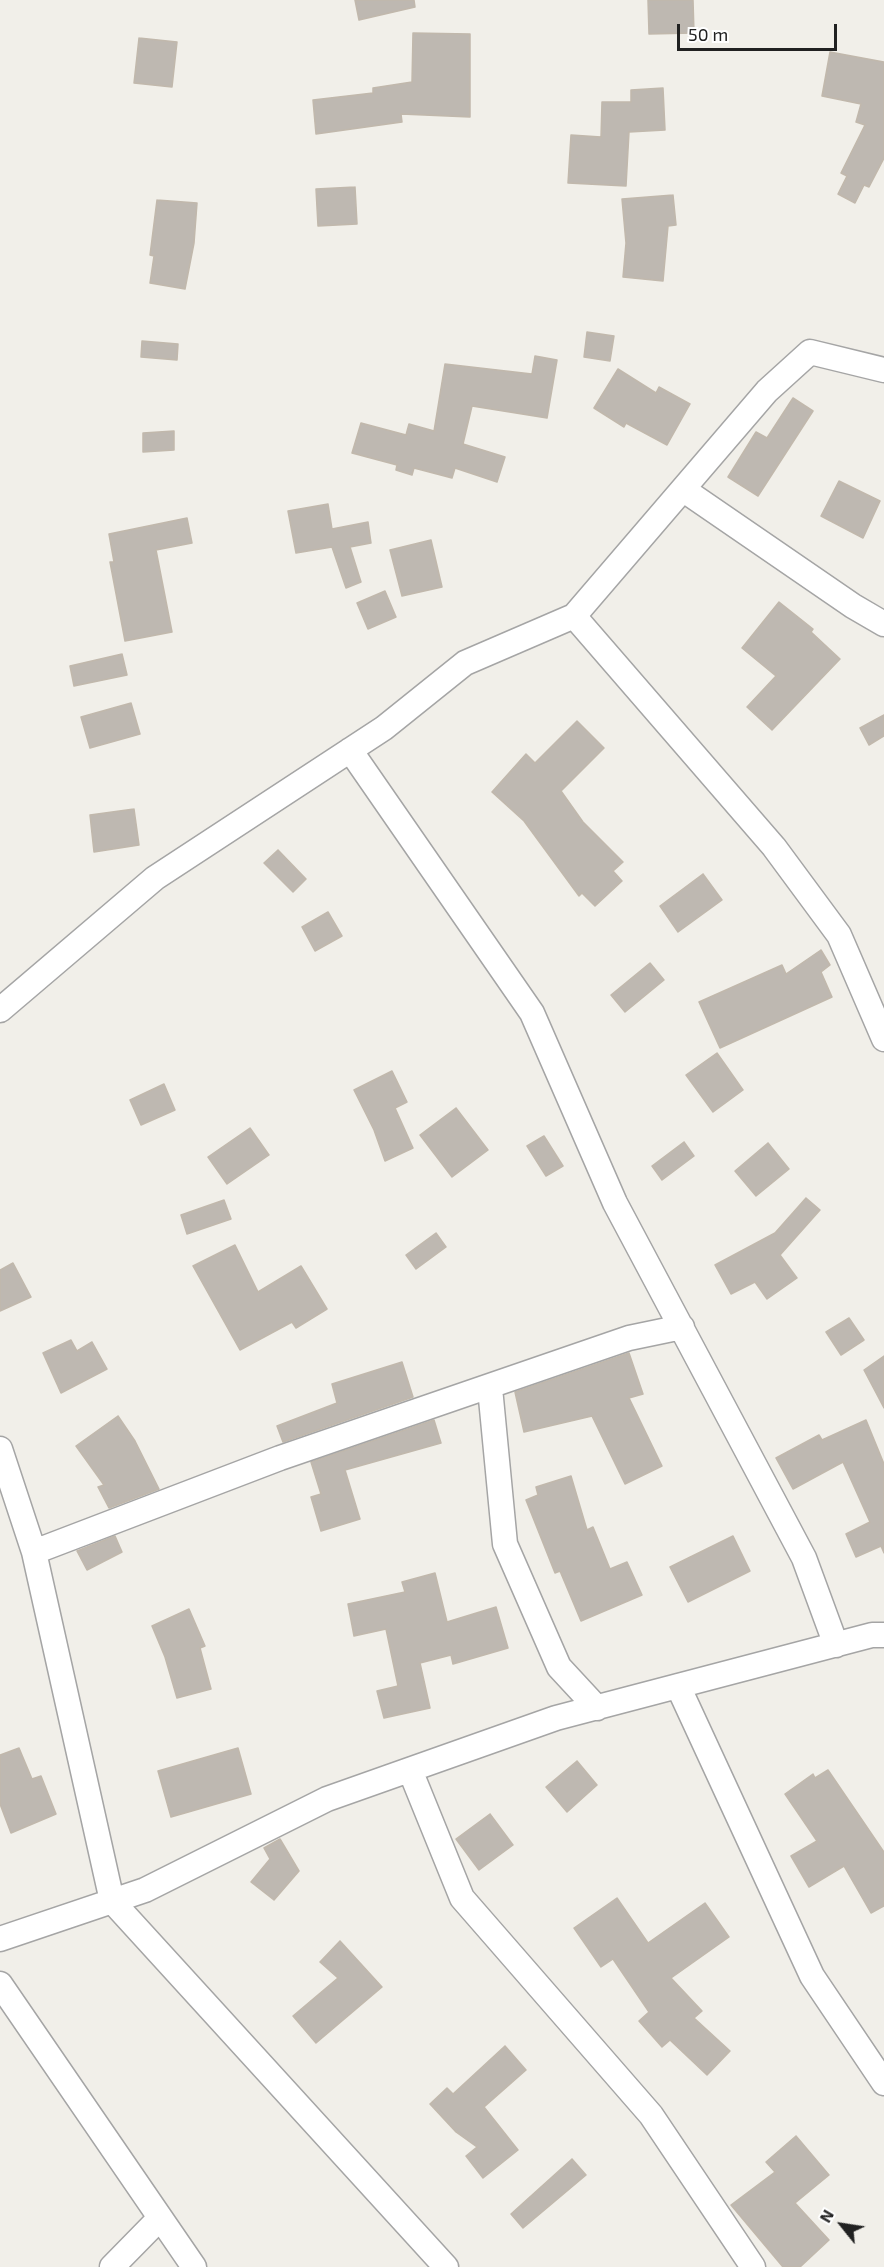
<!DOCTYPE html>
<style>
body{margin:0}
#map{position:relative;width:884px;height:2267px;overflow:hidden;background:#f1efe9;font-family:"Exo 2",sans-serif}
canvas{display:block}
.north{position:absolute;left:812px;top:2195px;width:60px;height:60px;-webkit-text-stroke:4px #fff;paint-order:stroke;rotate:300deg;font-size:16px;font-weight:700;line-height:24px;text-align:center;color:#212121}
.north::after{content:'';display:block;margin:auto;width:21px;height:27px;background:#212121;clip-path:polygon(50% 0,100% 100%,50% 72%,0 100%)}
.scale{position:absolute;left:677px;top:24px;width:160px;height:27px;box-sizing:border-box;border:3px solid #212121;border-top:0;padding-left:8px;font-size:18px;line-height:21px;white-space:nowrap;color:#212121;-webkit-text-stroke:4px #fff;paint-order:stroke}
</style>
<div id="map">
<canvas width="884" height="2267"></canvas>
<div class="north">N</div>
<div class="scale">50 m</div>
</div>
<script>
const g = document.querySelector('canvas').getContext('2d');
g.lineJoin = 'round';
function fillPath(path, color) { g.fillStyle = color; g.fill(path, 'evenodd'); }
const toPath = rows => new Path2D(rows.map(r => 'M' + r).join(''));
function stroke(path, color, width, dash) { g.strokeStyle = color; g.lineWidth = width; g.lineCap = dash ? 'butt' : 'round'; g.setLineDash(dash || []); g.stroke(path); }
const building = toPath([
 [355,0,414,0,415,7,359,20,355,0],
 [648,0,693,0,694,33,649,34,648,0],
 [413,33,470,34,470,117,401,114,402,122,316,134,313,100,373,93,373,88,412,82,413,33],
 [139,38,177,42,172,87,134,83,139,38],
 [830,52,884,62,884,158,869,187,864,185,855,203,838,194,847,176,841,173,865,125,856,122,861,104,822,96,830,52],
 [663,88,665,130,629,132,626,186,568,183,571,135,601,137,602,102,631,102,631,90,663,88],
 [355,187,357,224,318,226,316,189,355,187],
 [673,195,676,225,668,226,663,281,623,277,626,243,622,199,673,195],
 [157,200,197,203,194,243,185,289,150,283,154,256,150,255,157,200],
 [587,332,614,336,610,361,584,357,587,332],
 [142,341,178,344,177,360,141,357,142,341],
 [535,356,557,360,547,418,472,406,463,444,505,457,497,482,455,468,452,478,414,468,412,475,396,470,397,465,352,453,361,423,406,435,409,424,434,431,445,364,532,374,535,356],
 [618,369,656,393,659,387,690,404,667,445,626,423,624,427,594,408,618,369],
 [793,398,813,411,758,496,728,477,756,432,767,438,793,398],
 [174,431,174,450,143,452,143,433,174,431],
 [839,481,880,501,863,538,821,516,839,481],
 [328,504,332,529,368,522,371,543,350,547,361,582,346,588,332,547,296,553,288,511,328,504],
 [187,518,192,543,156,550,172,632,125,641,110,562,114,562,109,534,187,518],
 [431,540,442,587,402,596,390,550,431,540],
 [385,591,396,617,368,629,357,603,385,591],
 [779,602,813,629,811,632,840,659,772,730,747,707,776,676,742,648,779,602],
 [122,654,127,675,74,686,70,666,122,654],
 [131,703,140,734,90,748,81,717,131,703],
 [884,715,884,736,869,745,860,728,884,715],
 [577,721,604,748,561,791,583,822,623,862,613,871,622,881,595,906,582,893,579,896,524,821,492,792,526,754,535,763,577,721],
 [134,809,139,845,94,852,90,815,134,809],
 [278,850,306,879,293,892,264,863,278,850],
 [703,874,722,900,678,932,660,906,703,874],
 [328,912,342,936,315,951,302,927,328,912],
 [821,950,830,965,821,972,832,997,720,1048,699,1002,782,965,786,974,821,950],
 [650,963,664,980,625,1012,611,995,650,963],
 [717,1053,743,1090,713,1112,686,1075,717,1053],
 [392,1071,407,1102,395,1108,413,1148,385,1161,374,1130,354,1090,392,1071],
 [164,1084,175,1110,141,1125,130,1100,164,1084],
 [456,1108,488,1150,452,1177,420,1135,456,1108],
 [250,1128,269,1155,227,1184,208,1157,250,1128],
 [544,1136,563,1166,546,1176,527,1146,544,1136],
 [684,1142,694,1156,662,1180,652,1166,684,1142],
 [768,1143,789,1169,756,1196,735,1171,768,1143],
 [806,1198,820,1210,780,1255,797,1278,767,1299,755,1282,731,1294,715,1265,775,1233,806,1198],
 [224,1200,231,1219,187,1234,181,1215,224,1200],
 [436,1233,446,1247,416,1269,406,1255,436,1233],
 [235,1245,258,1292,301,1266,327,1309,296,1328,292,1322,240,1350,193,1266,235,1245],
 [13,1263,31,1297,0,1311,0,1270,13,1263],
 [849,1318,864,1340,841,1355,826,1332,849,1318],
 [71,1340,77,1351,92,1342,107,1369,61,1393,43,1353,71,1340],
 [629,1353,643,1394,629,1398,662,1466,625,1484,592,1416,524,1432,515,1392,629,1353],
 [884,1356,884,1408,864,1370,884,1356],
 [402,1362,413,1397,283,1442,277,1426,337,1403,332,1384,402,1362],
 [118,1416,135,1441,159,1489,109,1508,98,1487,104,1485,76,1446,118,1416],
 [434,1420,441,1443,345,1470,360,1519,321,1531,311,1497,321,1494,311,1462,434,1420],
 [866,1420,884,1464,884,1553,881,1546,856,1557,846,1534,870,1522,843,1462,793,1489,776,1458,819,1435,822,1440,866,1420],
 [571,1476,587,1530,593,1527,610,1569,627,1562,642,1595,581,1621,560,1571,555,1573,526,1500,538,1495,536,1487,571,1476],
 [115,1536,122,1552,87,1570,77,1551,115,1536],
 [733,1536,750,1571,688,1602,670,1567,733,1536],
 [435,1573,447,1622,496,1607,508,1648,453,1664,451,1655,420,1663,430,1708,384,1718,377,1691,398,1686,386,1629,354,1636,348,1604,405,1592,402,1582,435,1573],
 [189,1609,205,1646,200,1648,211,1689,177,1698,165,1657,152,1626,189,1609],
 [19,1748,32,1779,41,1776,56,1814,11,1833,0,1804,0,1755,19,1748],
 [238,1748,251,1794,171,1817,158,1771,238,1748],
 [577,1761,597,1785,567,1812,546,1787,577,1761],
 [828,1770,884,1852,884,1906,871,1913,844,1866,809,1887,791,1856,817,1841,785,1794,813,1774,815,1778,828,1770],
 [490,1814,513,1845,479,1870,456,1839,490,1814],
 [280,1839,299,1871,274,1900,251,1882,270,1859,264,1848,280,1839],
 [617,1898,648,1943,705,1903,729,1937,671,1978,702,2011,694,2018,730,2051,707,2075,670,2040,662,2047,639,2021,649,2012,613,1959,601,1967,574,1928,617,1898],
 [340,1941,382,1987,316,2043,293,2016,338,1978,320,1962,340,1941],
 [505,2046,526,2070,484,2107,518,2150,483,2178,466,2156,477,2147,456,2132,430,2104,447,2088,453,2094,505,2046],
 [796,2136,829,2175,795,2203,829,2240,800,2267,783,2267,731,2205,775,2172,766,2162,796,2136],
 [572,2159,586,2175,523,2228,511,2214,572,2159]
]);
fillPath(building, '#beb8b1');
stroke(building, '#c1b8ac', 1.5);
const minor = toPath([
 [684,490,853,606,884,624],
 [574,616,774,847,839,935,884,1039],
 [350,750,532,1013,615,1203,804,1558,836,1645],
 [0,1010,155,878,384,728,465,663,574,616,767,391,810,352,884,370],
 [490,1388,505,1544,559,1667,597,1708],
 [0,1449,34,1552,112,1901,446,2267],
 [34,1552,280,1458,629,1338,682,1327],
 [678,1686,812,1976,884,2083],
 [410,1770,462,1898,651,2115,753,2267],
 [0,1939,145,1890,327,1799,556,1718,872,1635,884,1635],
 [0,1984,194,2267],
 [112,2267,160,2218]
]);
stroke(minor, '#a5a5a5', 27);
stroke(minor, '#fff', 24);
</script>
